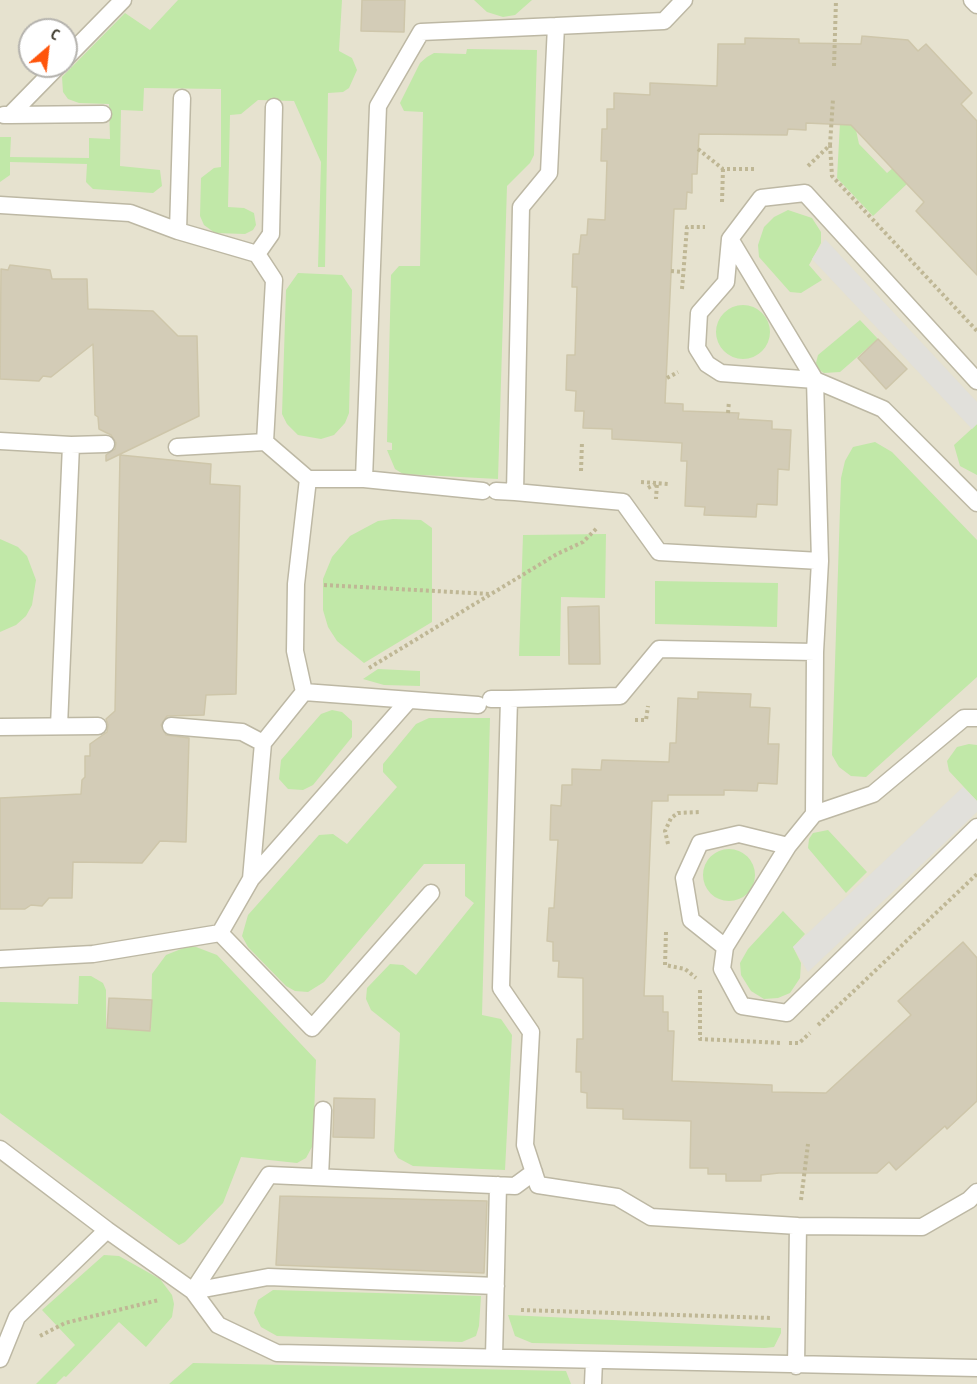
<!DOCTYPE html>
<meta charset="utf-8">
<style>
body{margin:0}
#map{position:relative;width:977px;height:1384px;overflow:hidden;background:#f1efe2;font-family:"PT Sans Narrow",sans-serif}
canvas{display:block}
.north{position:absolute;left:18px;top:18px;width:60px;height:60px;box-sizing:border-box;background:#fff;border:2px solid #b4b2ad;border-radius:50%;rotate:28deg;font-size:16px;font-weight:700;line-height:24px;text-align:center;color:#433f32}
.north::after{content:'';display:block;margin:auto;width:21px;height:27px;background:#ff550b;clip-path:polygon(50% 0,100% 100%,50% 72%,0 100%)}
</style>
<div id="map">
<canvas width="977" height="1384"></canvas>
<div class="north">С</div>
</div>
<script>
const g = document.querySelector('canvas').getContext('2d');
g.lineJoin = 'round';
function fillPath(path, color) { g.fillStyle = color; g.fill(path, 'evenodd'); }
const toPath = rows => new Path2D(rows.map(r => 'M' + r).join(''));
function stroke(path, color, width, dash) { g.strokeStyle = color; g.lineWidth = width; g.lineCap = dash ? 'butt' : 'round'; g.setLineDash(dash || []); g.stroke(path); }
fillPath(toPath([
 [0,0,977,0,977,1384,0,1384],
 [30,30,66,30,66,66,30,66]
]), '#e6e2cf');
fillPath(toPath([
 [178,0,342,0,339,51,352,58,357,70,349,88,343,92,328,93,325,267,318,267,321,162,294,101,258,100,241,114,230,115,228,207,244,208,254,213,256,225,253,230,245,234,215,233,204,225,200,216,201,178,214,168,221,167,221,89,144,88,143,111,121,110,120,166,160,170,162,186,153,193,93,189,86,182,87,164,10,162,10,175,0,182,0,137,11,137,10,157,89,158,89,138,110,139,109,104,79,103,68,99,63,92,62,77,125,13,150,30],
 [474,0,532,0,515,15,503,17,487,12],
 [467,49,537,50,534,155,530,163,507,186,498,479,403,474,395,469,387,450,392,450,392,443,387,442,391,275,399,266,420,266,423,112,404,111,400,103,420,63,427,57,434,53,466,54],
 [840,123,852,125,856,130,859,144,887,173,894,167,909,182,873,216,837,178],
 [788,210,812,218,821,232,821,243,809,265,822,280,801,293,790,292,759,257,758,245,764,227,774,217],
 [298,273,342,275,352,290,349,413,345,423,334,435,321,439,298,435,287,424,282,414,286,290],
 '716 332a27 27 0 1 1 54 0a27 27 0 1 1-54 0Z',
 [860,320,878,339,840,372,824,373,819,370,816,363,818,355],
 [977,424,977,475,960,466,954,445],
 [875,442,892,452,977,540,977,677,866,777,851,776,839,767,832,755,841,478,845,461,853,447],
 [393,519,421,520,432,528,432,622,364,663,337,641,328,627,323,610,323,579,332,557,350,536,378,521],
 [606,534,605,598,561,597,560,656,519,656,523,535],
 [0,539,18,547,27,556,36,580,32,605,26,616,16,625,0,632],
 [655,581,778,583,777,627,655,624],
 [378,669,420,671,420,686,384,685,363,679],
 [332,710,342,712,352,721,352,737,313,785,303,790,288,789,279,779,281,760,321,714],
 [429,718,490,718,482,1015,501,1019,512,1035,505,1170,413,1166,398,1158,394,1151,400,1033,371,1010,366,999,367,988,390,964,403,965,416,975,474,903,465,896,465,864,424,864,324,982,308,992,295,991,286,986,248,947,242,936,248,915,319,835,333,834,347,844,397,787,383,772,383,764,416,724],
 [969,744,977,745,977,801,949,771,947,761,957,747],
 [828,830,867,872,846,893,808,848,809,839,813,833],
 '703 875a26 26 0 1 1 52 0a26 26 0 1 1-52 0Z',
 [783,911,805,934,793,947,801,963,800,978,790,993,778,998,764,999,751,991,741,975,740,963,748,949],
 [186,947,196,947,217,955,316,1060,313,1145,306,1158,297,1163,241,1157,223,1203,185,1242,179,1245,0,1113,0,1002,78,1004,79,976,91,976,103,983,106,990,106,1028,151,1031,152,974,166,955],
 [104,1255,119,1256,160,1279,172,1295,174,1304,172,1317,146,1347,119,1322,66,1377,64,1376,56,1384,36,1384,75,1345,42,1310],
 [273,1290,481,1296,479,1326,476,1336,462,1342,277,1336,261,1327,254,1313,258,1300],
 [508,1315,781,1328,781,1333,774,1347,765,1348,532,1343,515,1336],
 [193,1363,566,1371,571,1384,169,1384]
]), '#c1e8a8');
fillPath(toPath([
 [825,239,977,402,977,424,972,429,812,259],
 [963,787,977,801,977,812,808,972,793,947]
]), '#e1e0db');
const building = toPath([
 [362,0,405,0,404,32,361,31,362,0],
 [862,36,908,40,918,51,926,44,972,93,961,104,977,121,977,275,916,211,924,202,851,125,806,123,806,130,788,129,787,135,699,134,697,174,692,174,692,193,687,192,686,209,674,209,665,403,683,404,683,411,739,413,738,419,772,421,772,429,791,430,789,470,778,469,777,505,757,504,756,517,704,515,705,507,685,506,687,461,681,461,682,443,612,439,612,429,583,428,584,411,575,411,576,391,566,390,567,355,575,355,577,287,572,287,573,254,579,254,581,235,587,235,588,219,605,220,607,161,601,161,602,129,607,129,607,109,614,109,614,93,650,95,650,83,717,86,718,44,745,44,745,38,799,39,799,43,861,44,862,36],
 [10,265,50,270,52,279,87,279,88,309,153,311,178,336,197,336,199,416,106,461,106,455,115,449,116,443,111,435,99,429,98,417,95,415,93,344,51,377,43,376,39,381,0,379,1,269,8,270,10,265],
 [878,339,907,369,886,389,858,358,878,339],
 [120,455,211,464,210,484,240,486,236,694,206,695,204,715,167,716,161,725,166,735,189,738,186,842,160,841,142,863,73,862,72,898,49,898,42,906,31,905,25,909,0,909,0,798,81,794,82,780,85,777,85,756,90,756,90,744,107,732,108,725,106,719,115,711,120,455],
 [599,606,600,664,569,664,568,607,599,606],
 [698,692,751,694,750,707,770,708,768,744,779,744,777,784,758,783,757,791,724,790,724,795,668,795,668,801,652,801,644,996,663,996,663,1012,668,1012,668,1031,674,1031,672,1081,772,1085,772,1092,826,1093,911,1015,898,1001,963,942,977,958,977,1101,947,1129,945,1126,896,1170,889,1162,877,1173,779,1173,761,1175,761,1181,726,1181,726,1174,708,1174,708,1168,690,1168,691,1121,623,1119,623,1109,587,1108,587,1093,581,1092,581,1072,576,1072,577,1039,583,1039,583,978,558,977,559,961,553,961,553,942,547,941,549,908,554,908,558,840,550,840,551,805,561,806,562,785,572,785,572,769,601,770,602,760,669,762,670,743,676,743,678,698,698,699,698,692],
 [109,998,152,1000,150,1031,107,1028,109,998],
 [334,1098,375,1099,374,1138,333,1137,334,1098],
 [280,1196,487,1201,484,1273,276,1265,280,1196]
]);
fillPath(building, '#d3ccb7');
stroke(building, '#cec6aa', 1.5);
const service = toPath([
 [684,0,664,21,556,26,549,173,521,207,515,492,623,502,659,552,820,561],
 [972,0,977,5],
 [66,58,123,0],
 [4,115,10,115,58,66],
 [10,115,103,114],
 [0,205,130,213,178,231,257,254,274,280,265,442,308,479,364,479,483,491],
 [178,231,182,98],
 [730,239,815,380,721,373,707,364,697,348,699,313,726,282,730,239,761,198,805,193,977,381],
 [257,254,271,234,274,107],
 [0,441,71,445,59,726],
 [71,445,106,444],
 [177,447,265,442],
 [364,479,378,106,421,32,556,26],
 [496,491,515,492],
 [815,652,820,561,815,380,883,409,977,503],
 [304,692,295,651,296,584,308,479],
 [304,692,478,705],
 [491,699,509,699],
 [977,718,964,718,873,794,814,814,788,846,725,947,722,969,742,1006,787,1013,977,827],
 [171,726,242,732,263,743],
 [0,727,98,726],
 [814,814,815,652,659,649,620,696,509,699,501,988,531,1032,525,1145,538,1185,617,1197,651,1217,798,1226,922,1227,969,1200,977,1192],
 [251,879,409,700],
 [220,933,312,1028,431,893],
 [725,947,691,920,684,878,700,843,739,834,788,846],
 [0,959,93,954,220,933,251,879,263,743,304,692],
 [0,1149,107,1230,193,1291,218,1325,277,1353,977,1368],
 [320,1177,323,1110],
 [193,1291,269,1175,515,1186,534,1172],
 [193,1291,268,1277,496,1286],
 [494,1357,498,1185],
 [0,1359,17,1317,107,1230],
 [796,1366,798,1226],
 [593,1384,594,1361]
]);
stroke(service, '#bdb8a4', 19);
stroke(toPath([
 [834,66,836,0],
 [830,145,832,176,977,331],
 [698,149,723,169,756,169],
 [808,166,830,145,833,99],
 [722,202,723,169],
 [671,271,683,272],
 [682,289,687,227,705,227],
 [667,378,678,372],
 [728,413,729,401],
 [581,471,582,442],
 [641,482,657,483,656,499],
 [648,488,657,483,668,484],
 [324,585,490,594],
 [369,668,557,554,583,542,597,528],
 [635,720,646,720,648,706],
 [668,844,665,831,671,818,678,813,701,812],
 [666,932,665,965,685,969,696,978],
 [700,990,700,1039,782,1043],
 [818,1025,977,874],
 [789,1043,799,1043,810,1033],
 [801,1200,808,1144],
 [521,1310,771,1318],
 [40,1336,65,1323,159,1300]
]), '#bfb795', 4, [3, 3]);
stroke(service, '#fff', 16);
</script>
